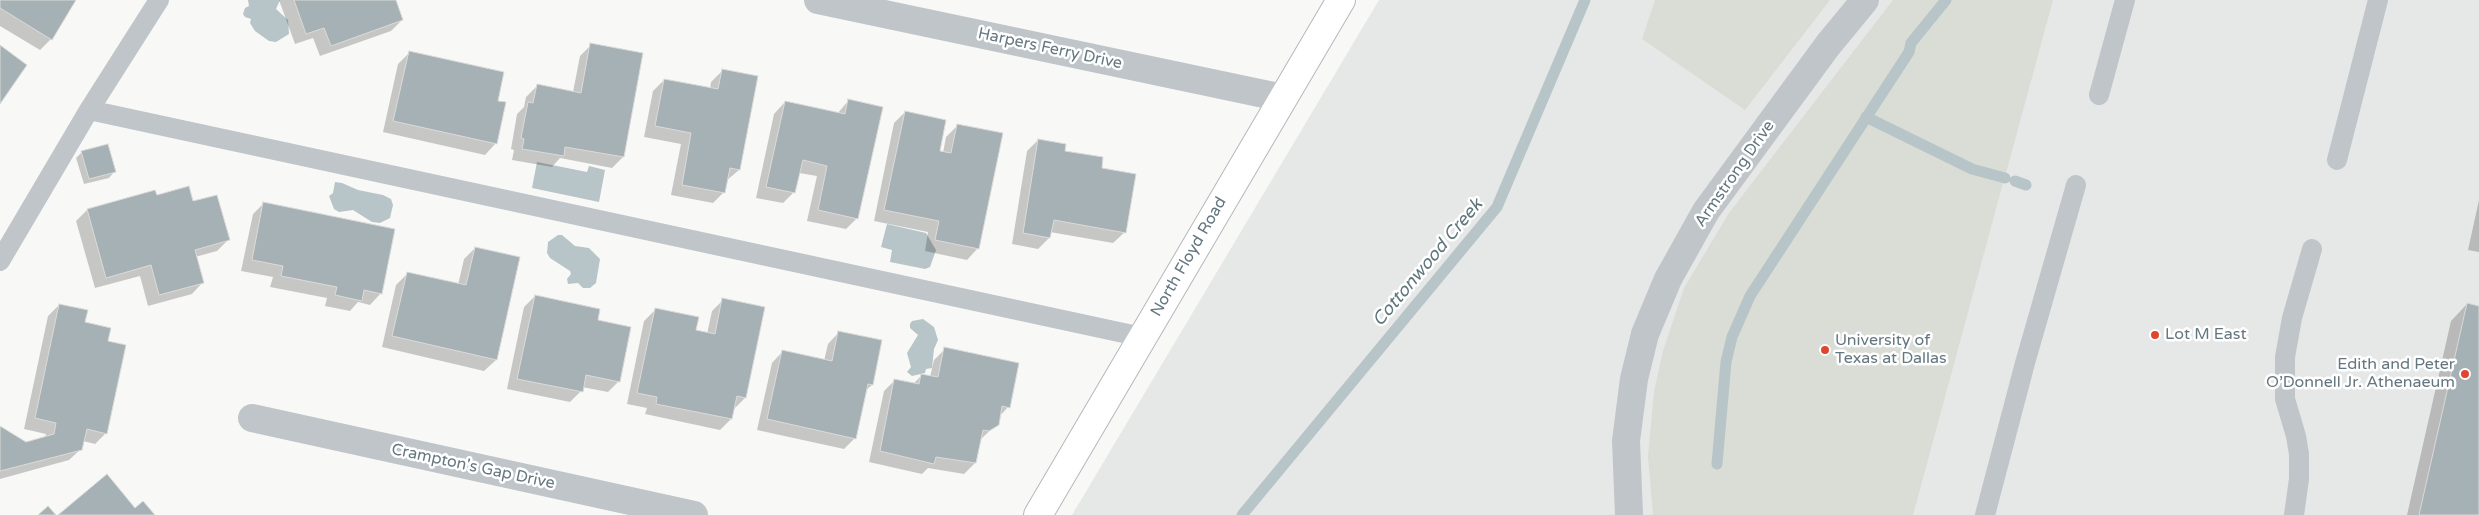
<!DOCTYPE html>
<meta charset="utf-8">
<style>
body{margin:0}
canvas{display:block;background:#f8f8f6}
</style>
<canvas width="2479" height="515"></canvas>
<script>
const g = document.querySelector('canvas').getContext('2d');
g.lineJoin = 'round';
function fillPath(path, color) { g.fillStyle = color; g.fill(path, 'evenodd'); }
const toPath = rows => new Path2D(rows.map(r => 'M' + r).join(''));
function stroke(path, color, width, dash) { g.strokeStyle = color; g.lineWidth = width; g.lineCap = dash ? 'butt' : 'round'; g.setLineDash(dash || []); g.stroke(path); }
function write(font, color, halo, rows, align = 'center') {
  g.font = font + ' "Varela Round",sans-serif'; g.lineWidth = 5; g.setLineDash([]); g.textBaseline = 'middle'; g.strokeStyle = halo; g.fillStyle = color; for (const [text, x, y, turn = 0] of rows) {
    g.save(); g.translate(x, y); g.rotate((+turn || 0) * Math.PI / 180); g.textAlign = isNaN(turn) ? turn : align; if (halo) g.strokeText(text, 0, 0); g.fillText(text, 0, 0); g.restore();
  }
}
fillPath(toPath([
 [1379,0,2479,0,2479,515,1072,515]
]), '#e6e8e7');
fillPath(toPath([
 [1655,0,1830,0,1745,110,1642,39],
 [1893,0,2053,0,2006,173,1974,164,1972,169,1972,174,2003,183,1913,515,1653,515,1648,456,1654,392,1663,351,1684,288,1729,213]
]), '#d9ddd5');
fillPath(toPath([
 [248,0,280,0,276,9,288,20,289,34,276,42,269,41,255,31,250,23,251,19,245,17,243,14,245,8,249,6],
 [537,162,587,172,589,166,605,170,599,202,532,188],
 [335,182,342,183,358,190,383,195,391,199,393,205,390,218,380,223,372,222,353,210,339,212,334,209,329,196,333,193],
 [887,224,926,233,936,250,930,267,925,269,890,262,892,250,881,247],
 [558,235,562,235,575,246,589,248,600,259,596,283,590,288,583,288,578,283,568,284,567,279,571,274,570,271,550,258,547,253,548,242],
 [923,319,934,327,938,340,934,349,932,368,926,369,925,373,912,376,907,372,911,367,907,353,918,335,910,328,910,324,912,321]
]), '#b7c5c8');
fillPath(toPath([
 [0,0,75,0,51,39,40,50,0,26],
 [279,0,395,0,402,20,391,31,320,56,313,38,295,44],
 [591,45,623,157,612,168,560,158,552,167,512,160,514,150,511,149,517,114,524,107,526,97,537,86,573,92,580,56],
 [409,53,496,102,496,143,485,155,383,132,398,64],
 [722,71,756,77,739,170,726,181,724,192,713,203,671,195,681,144,644,137,653,91,664,80,710,89,711,82],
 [849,100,857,218,846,229,807,221,817,176,799,173,794,192,783,203,756,198,774,114,785,102,837,114],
 [905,112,938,152,943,153,946,137,957,126,978,248,967,260,925,251,928,232,874,221,894,123],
 [1038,140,1100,169,1125,232,1113,243,1050,232,1049,238,1038,249,1012,244,1027,151],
 [82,152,114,172,109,178,84,184,76,158],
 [156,197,192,203,228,240,217,251,195,257,203,282,192,294,148,306,140,276,95,288,76,221,87,210],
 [2479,200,2479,252,2468,250],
 [264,203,381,293,370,305,358,302,350,311,325,306,327,298,270,287,273,277,241,271,253,214],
 [475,248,496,360,484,371,382,347,396,285,407,274,458,285,464,259],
 [535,296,596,321,619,381,608,392,582,387,581,391,570,402,507,389,524,307],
 [723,300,745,398,734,409,731,419,720,430,645,414,647,408,627,404,644,321,655,310,695,331,707,334,712,311],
 [2467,304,2479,307,2479,515,2407,515,2451,321],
 [59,305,107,342,106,433,95,444,83,441,81,449,69,460,0,479,0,428,26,443,45,438,46,434,24,429,48,316],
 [839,332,872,385,865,391,855,438,844,449,757,430,772,363,783,351,824,361,828,344],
 [945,349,1008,407,999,417,997,424,980,440,975,463,964,474,928,468,922,474,869,462,884,391,895,380,913,384,922,375,930,377,934,360]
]), '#0003');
stroke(toPath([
 [1866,117,1972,169,2005,178],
 [2015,181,2026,185],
 [1717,464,1726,362,1732,337,1750,296,1909,52,1911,43,1946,0],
 [1242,515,1497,207,1585,0]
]), '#b7c5c8', 11);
const building = toPath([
 [0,0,76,0,52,40,0,8,0,0],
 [294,0,396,0,403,20,331,46,324,28,306,34,294,0],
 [590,43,643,53,624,157,565,147,564,156,522,149,524,139,521,138,528,102,533,103,537,84,581,93,590,43],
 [0,45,27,65,0,104,0,45],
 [409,51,504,72,498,101,506,102,497,144,393,121,409,51],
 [722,69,758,76,740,170,730,168,725,193,682,185,691,133,655,126,664,79,718,89,722,69],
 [848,99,883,107,858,219,818,210,827,166,803,160,795,193,766,187,785,101,845,114,848,99],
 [905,111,946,120,940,151,951,153,957,124,1003,133,979,249,935,240,939,221,884,210,905,111],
 [1038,139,1066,144,1065,151,1103,157,1102,168,1136,174,1126,233,1054,220,1050,238,1023,233,1038,139],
 [108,144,116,172,89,179,81,151,108,144],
 [189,186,193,201,217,195,230,240,195,250,204,283,159,295,151,265,106,278,87,209,155,190,157,195,189,186],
 [263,202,395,229,382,294,364,290,362,301,335,295,337,287,281,276,283,266,252,260,263,202],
 [475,247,520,257,497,360,392,336,407,272,466,285,475,247],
 [535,295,600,309,598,320,631,327,620,382,586,375,583,392,517,379,535,295],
 [722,298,765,307,746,398,737,396,732,419,656,404,657,397,637,393,655,308,699,317,696,330,715,334,722,298],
 [2467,303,2479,306,2479,515,2419,515,2467,303],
 [59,304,88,310,85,322,111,328,108,341,126,345,107,434,87,429,82,450,0,471,0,426,26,442,54,434,56,423,35,418,59,304],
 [838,331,882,340,873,385,868,384,856,439,767,419,782,350,832,361,838,331],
 [944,347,1019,363,1010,408,1002,406,999,425,989,431,983,430,976,463,936,457,934,464,880,451,894,379,919,384,921,374,938,377,944,347],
 [107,474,135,508,143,501,155,515,58,515,107,474],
 [48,506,56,515,38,515,48,506]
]);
fillPath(building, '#a6b1b5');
stroke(building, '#dadad8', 1);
const secondary = toPath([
 [1038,515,1341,0]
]);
stroke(secondary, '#b2b9bc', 30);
stroke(toPath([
 [2099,95,2125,0],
 [89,110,1142,337],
 [2337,160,2378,0],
 [0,261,89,110,159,0],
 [1985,515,2025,363,2076,185],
 [2294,515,2299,479,2299,454,2296,436,2285,399,2285,357,2292,318,2312,249]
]), '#bfc5c8', 20);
stroke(toPath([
 [818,0,1283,98],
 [252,418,694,515],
 [1629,515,1626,441,1634,379,1645,334,1668,279,1706,211,1828,45,1865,0]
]), '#bfc5c8', 28);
stroke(secondary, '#fff', 28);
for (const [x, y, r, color] of [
 [2155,335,5,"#e0462f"],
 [1825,350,5,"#e0462f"],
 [2465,374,5,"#e0462f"]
]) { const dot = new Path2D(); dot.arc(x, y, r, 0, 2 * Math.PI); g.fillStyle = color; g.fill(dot); stroke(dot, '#fff', 2); }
write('16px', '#647780', '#fff', [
 ["Harpers Ferry Drive",1050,49,12],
 ["Armstrong Drive",1735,174,-55],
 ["North Floyd Road",1189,257,-60],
 ["Crampton's Gap Drive",473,467,12]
]);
write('16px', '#647780', '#fff', [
 ["Lot M East",2165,335],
 ["University of",1835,341],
 ["Texas at Dallas",1835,359],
 ["Edith and Peter",2455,365,"right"],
 ["O’Donnell Jr. Athenaeum",2455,383,"right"]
], 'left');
write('italic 18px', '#5f767b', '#fff', [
 ["Cottonwood Creek",1428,263,-50]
]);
</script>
